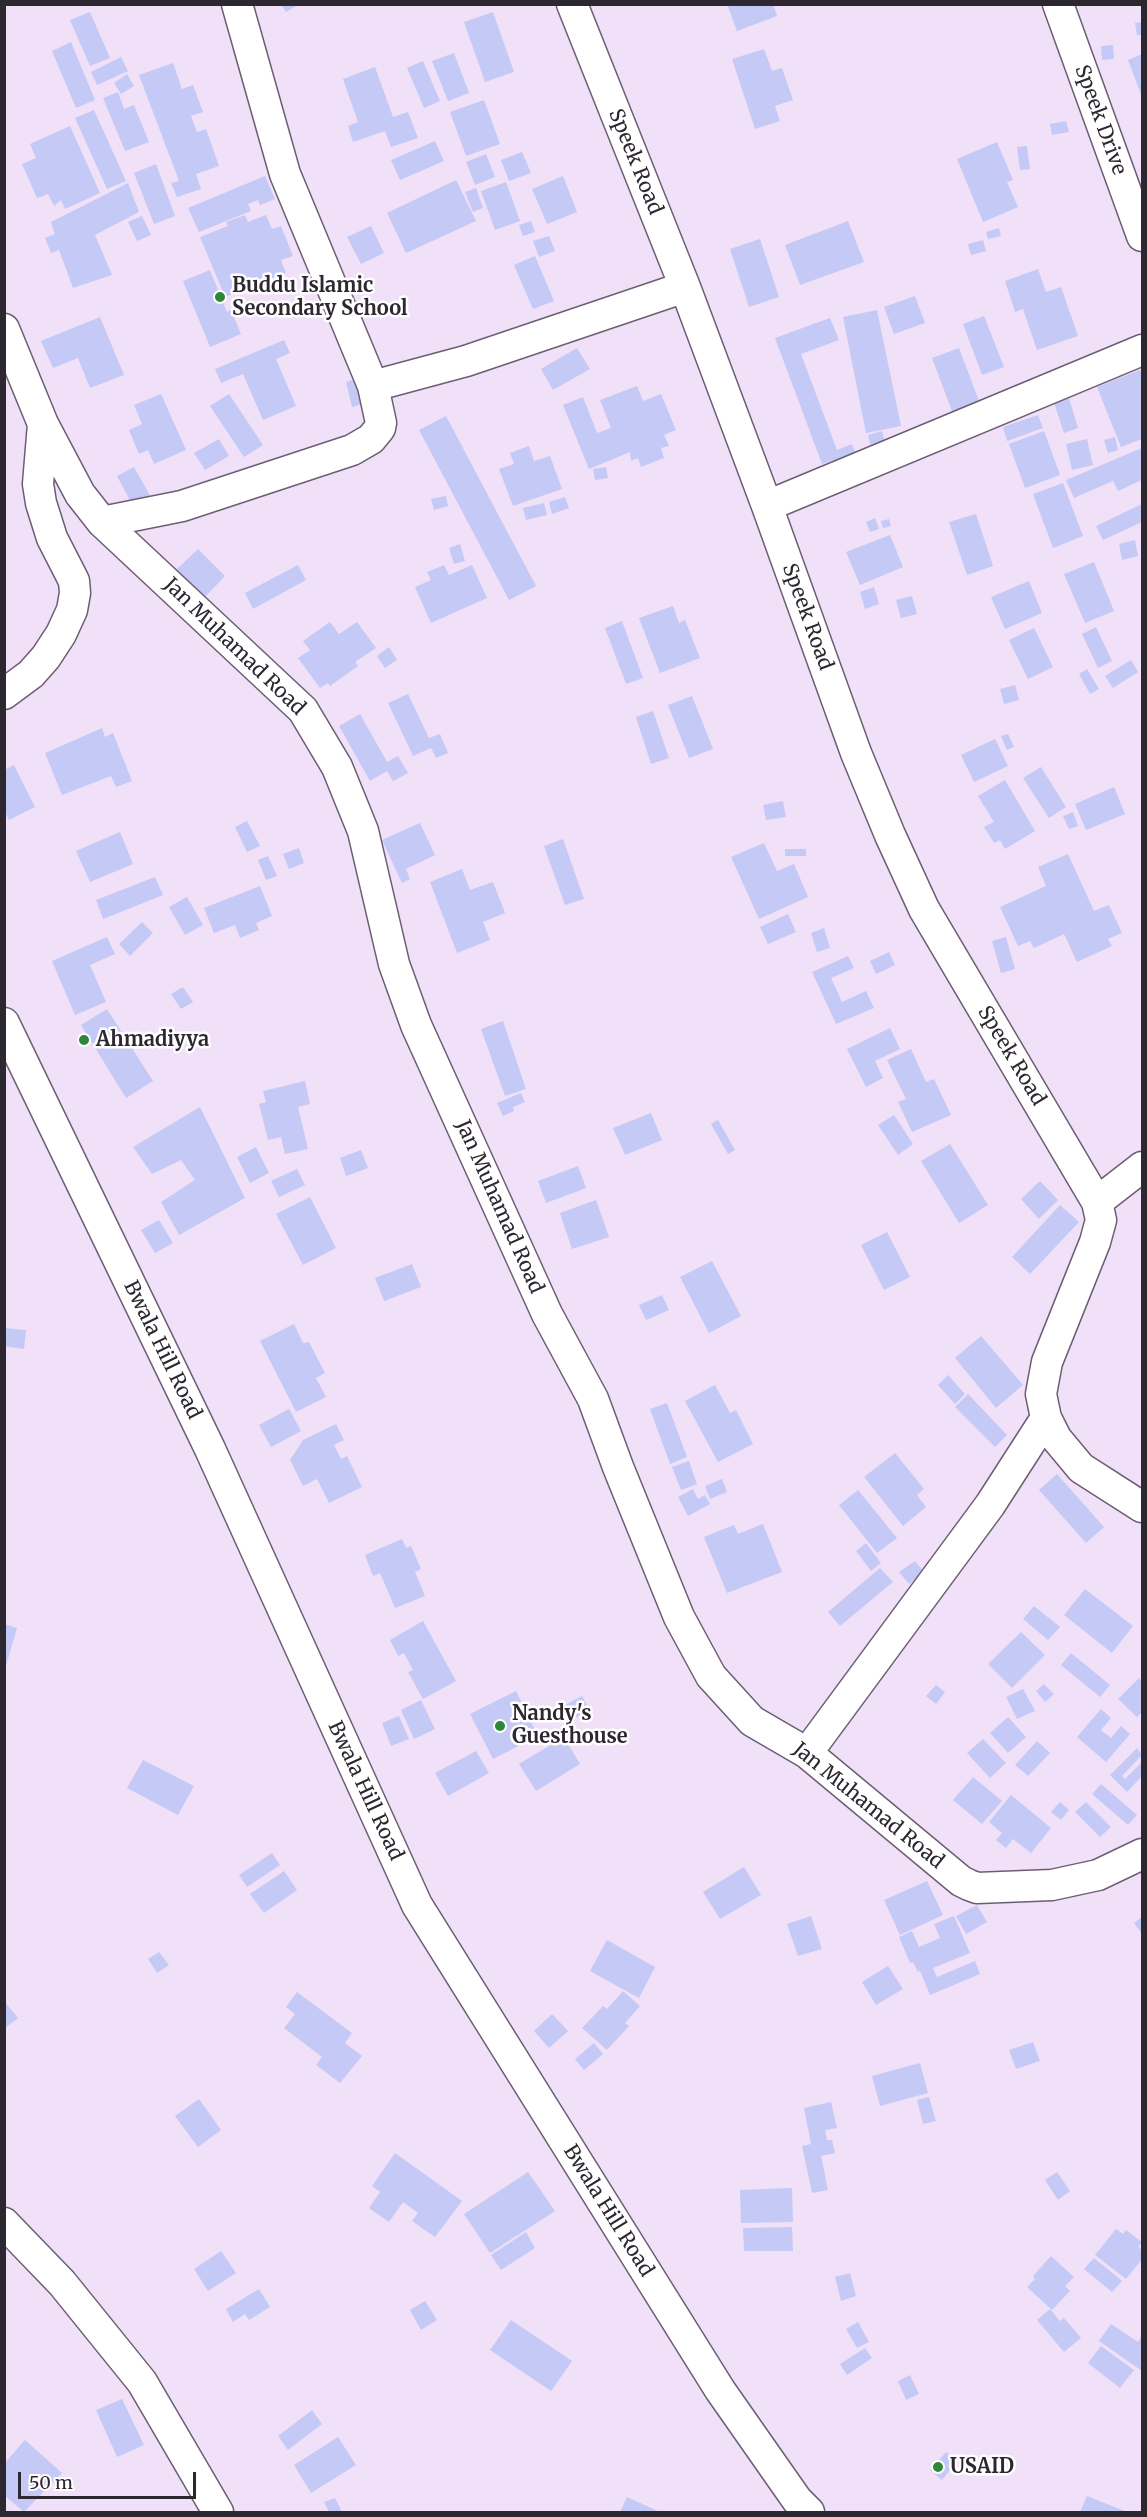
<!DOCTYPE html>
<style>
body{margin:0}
#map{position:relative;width:1147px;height:2517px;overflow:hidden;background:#f0e0f8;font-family:Merriweather,serif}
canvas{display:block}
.frame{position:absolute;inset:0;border:6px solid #2d2730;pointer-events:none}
.scale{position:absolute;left:18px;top:2472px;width:178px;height:27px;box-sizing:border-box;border:3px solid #2d2730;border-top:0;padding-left:8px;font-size:18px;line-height:21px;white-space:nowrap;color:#2d2730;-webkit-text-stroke:4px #fff;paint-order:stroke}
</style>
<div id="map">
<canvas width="1147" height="2517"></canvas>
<div class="frame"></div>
<div class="scale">50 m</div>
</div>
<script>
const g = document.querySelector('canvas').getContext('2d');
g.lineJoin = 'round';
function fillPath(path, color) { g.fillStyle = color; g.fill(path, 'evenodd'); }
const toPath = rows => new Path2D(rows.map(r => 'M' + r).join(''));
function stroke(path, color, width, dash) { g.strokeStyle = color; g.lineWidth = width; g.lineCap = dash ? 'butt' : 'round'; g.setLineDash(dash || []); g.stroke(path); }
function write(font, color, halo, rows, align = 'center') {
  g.font = font + ' Merriweather,serif'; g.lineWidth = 5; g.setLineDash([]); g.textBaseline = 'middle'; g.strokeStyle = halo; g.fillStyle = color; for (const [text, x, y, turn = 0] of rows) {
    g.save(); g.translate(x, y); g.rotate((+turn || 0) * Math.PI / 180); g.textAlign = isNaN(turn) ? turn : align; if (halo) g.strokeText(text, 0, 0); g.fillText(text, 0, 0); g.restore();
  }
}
fillPath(toPath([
 [281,4,300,4,286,12],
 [727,4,773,4,777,16,737,31],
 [90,12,110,58,90,66,70,20],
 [493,12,514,72,485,82,464,22],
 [1142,22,1142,35,1137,35,1135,23],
 [71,42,95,100,76,108,52,51],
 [1113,45,1114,59,1102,60,1101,46],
 [764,49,772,71,782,68,793,100,775,106,780,121,755,129,732,59],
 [454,53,469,93,448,101,432,61],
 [1142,54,1142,97,1128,60],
 [121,57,128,71,97,85,91,72],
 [423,61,440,101,424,108,407,68],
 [173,63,182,89,193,85,203,112,191,116,197,132,206,129,219,166,196,174,201,189,177,197,171,183,179,181,139,75],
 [375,67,393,117,408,112,418,138,391,147,385,131,353,142,348,126,358,122,343,79],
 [127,74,134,86,121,94,114,83],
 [118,92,124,109,134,105,149,142,125,151,103,98],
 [484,100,500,144,466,156,450,112],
 [94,110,126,181,107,189,75,118],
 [1066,121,1069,132,1052,135,1050,124],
 [70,126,100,193,65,209,61,200,54,206,48,194,37,198,22,164,36,158,30,144],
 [435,141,444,161,400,180,391,160],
 [997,142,1013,180,1007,182,1018,207,983,222,957,159],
 [1027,146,1030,169,1020,170,1017,147],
 [522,152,531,173,509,181,501,160],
 [486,154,495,177,475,185,466,162],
 [156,164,175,216,154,224,134,173],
 [265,176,275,199,260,205,258,200,248,204,251,211,199,232,188,208],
 [563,176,577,212,547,224,532,189],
 [456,180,476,221,406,253,387,213],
 [506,182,520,221,495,230,481,191],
 [128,183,139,212,95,235,112,275,73,288,59,250,51,253,45,238,55,234,51,222],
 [476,188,483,208,473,212,465,192],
 [245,215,248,222,266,215,272,229,281,226,293,256,281,260,286,273,225,297,200,237,228,226,226,222],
 [142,216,151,235,137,241,128,222],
 [531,221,535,232,523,236,519,225],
 [848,221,864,262,800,285,785,245],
 [371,226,384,253,361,264,347,237],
 [999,228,1001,236,988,239,986,232],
 [549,236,555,251,539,257,533,241],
 [760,239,779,297,749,307,730,249],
 [983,240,986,251,971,255,968,244],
 [535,256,554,301,533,309,514,265],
 [1038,269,1046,292,1061,287,1078,336,1037,350,1023,309,1015,312,1005,281],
 [210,270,227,312,231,310,241,334,210,347,183,281],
 [915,296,925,323,894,334,884,307],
 [877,310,901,426,866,433,843,317],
 [984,316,1004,367,982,375,963,324],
 [100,317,124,375,90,388,78,358,53,368,41,341],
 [830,318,839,340,801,354,837,450,852,444,858,461,836,469,833,460,822,464,775,338],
 [284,340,290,353,276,359,296,406,263,420,243,374,221,383,215,369],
 [577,348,590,369,553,390,541,369],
 [959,348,982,409,955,419,932,358],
 [1140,370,1142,375,1142,439,1121,447,1097,387],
 [364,377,370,402,352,407,346,382],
 [637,386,643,401,661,394,676,430,664,435,669,446,661,448,664,458,641,467,638,458,631,461,630,452,589,469,563,405,583,397,597,433,611,428,600,400],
 [161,394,186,450,154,464,148,450,139,454,129,430,142,424,134,405],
 [229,394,263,445,244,457,210,406],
 [1069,398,1078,428,1064,433,1054,403],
 [1038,415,1043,428,1007,441,1003,427],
 [446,416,536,586,509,600,419,430],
 [882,431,887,449,872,452,868,435],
 [1044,431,1060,475,1025,488,1009,444],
 [1115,437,1118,450,1108,453,1104,440],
 [219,439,229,456,205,470,194,453],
 [1087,439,1093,465,1072,470,1066,444],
 [529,446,534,461,550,456,562,489,513,506,499,469,514,464,510,453],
 [1142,448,1142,480,1118,491,1113,481,1074,498,1066,480],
 [134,467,152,499,134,508,117,476],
 [606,467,608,478,595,480,593,469],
 [1063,483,1083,536,1053,548,1033,494],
 [446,496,448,506,434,510,431,499],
 [565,497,569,508,552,514,549,502],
 [544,503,547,515,526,520,523,508],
 [1142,504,1142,522,1103,540,1096,526],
 [976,514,993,566,967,575,949,522],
 [875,518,879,529,870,532,866,522],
 [889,519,891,526,883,528,881,521],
 [890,535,903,567,860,585,846,552],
 [1135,540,1138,556,1122,560,1119,544],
 [460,544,465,561,454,564,449,548],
 [198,549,225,576,203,599,175,571],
 [1094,562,1114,611,1085,623,1064,574],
 [298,565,306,580,253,609,245,593],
 [444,565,449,575,472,565,487,598,431,623,415,587,431,580,427,572],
 [1029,581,1042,613,1005,629,991,597],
 [874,587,879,604,865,609,860,592],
 [912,596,917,614,901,618,896,600],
 [673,606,679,623,685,620,700,658,660,673,639,618],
 [622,621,643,678,626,684,605,628],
 [330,622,339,634,357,622,376,648,355,662,358,666,330,686,328,683,320,688,298,658,310,650,303,641],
 [1096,627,1112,661,1098,668,1082,634],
 [1034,628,1053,667,1028,679,1009,640],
 [389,647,397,660,385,668,377,656],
 [1131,660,1138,672,1113,688,1105,676],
 [1087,669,1099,689,1090,694,1079,674],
 [1015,685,1019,700,1004,704,1000,689],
 [408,694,429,738,440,734,448,753,436,758,431,748,413,756,388,703],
 [692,696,713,749,689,758,668,705],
 [653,711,669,758,651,764,636,717],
 [360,714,387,762,398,756,408,773,393,781,387,771,370,781,339,726],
 [102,728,105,737,113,733,132,781,116,787,111,776,62,795,45,753],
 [1008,734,1014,747,1007,750,1001,736],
 [995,739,1008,766,974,782,961,755],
 [14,765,35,807,9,820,4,810,4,770],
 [1041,767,1066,807,1049,818,1023,778],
 [1005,780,1035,831,1005,849,1000,840,994,843,984,827,994,822,978,796],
 [1114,787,1125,814,1086,830,1075,804],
 [783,801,786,817,766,820,763,805],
 [1073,812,1078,826,1069,829,1063,816],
 [247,821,260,846,247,852,235,827],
 [420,823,435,855,406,869,410,879,402,883,382,840],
 [120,832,133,864,90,882,76,851],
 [563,839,584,899,565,905,544,846],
 [764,843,777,871,794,864,808,897,759,919,731,857],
 [299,848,304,863,289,869,283,854],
 [785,849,806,849,806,856,785,856],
 [1068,854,1094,911,1109,905,1122,933,1108,939,1112,946,1077,962,1064,934,1034,948,1030,941,1018,946,1000,907,1046,886,1038,867],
 [268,856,277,876,266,880,258,860],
 [462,869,470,890,493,882,505,913,483,922,490,940,457,953,430,882],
 [155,877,163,895,103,919,96,900],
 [260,886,272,916,256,923,259,930,240,938,235,925,214,933,204,908],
 [187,897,203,925,185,935,169,907],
 [788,914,796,932,768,944,760,927],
 [142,922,153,933,130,956,119,944],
 [824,928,830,948,817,952,811,933],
 [107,937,115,954,90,965,106,1002,75,1015,52,961],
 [1006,937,1015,969,1001,973,992,941],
 [889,952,895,965,876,974,870,961],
 [848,956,854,968,831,978,842,1002,866,991,874,1008,836,1024,812,972],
 [183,987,193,1002,181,1009,171,994],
 [107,1009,153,1081,126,1098,81,1025],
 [503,1021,526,1089,505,1096,481,1029],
 [890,1028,900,1049,875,1061,883,1078,866,1087,847,1049],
 [911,1049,926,1082,934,1079,951,1115,912,1132,898,1102,906,1099,887,1060],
 [305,1081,310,1104,298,1107,308,1149,285,1154,281,1137,268,1140,259,1104,266,1102,263,1091],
 [521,1093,525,1102,513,1107,514,1111,503,1116,497,1103],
 [200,1107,245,1198,179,1235,161,1202,195,1180,181,1160,152,1174,133,1147],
 [651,1113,662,1140,625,1155,613,1128],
 [894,1115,913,1144,898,1155,878,1125],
 [718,1120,735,1150,728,1154,711,1124],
 [950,1144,988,1205,959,1223,921,1161],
 [256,1147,269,1173,250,1183,237,1157],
 [361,1150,368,1168,346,1176,340,1158],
 [578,1166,586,1188,546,1203,538,1181],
 [297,1169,305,1185,279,1197,271,1181],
 [1040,1181,1058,1200,1039,1219,1021,1199],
 [310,1197,336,1248,303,1265,276,1214],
 [596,1200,609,1237,572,1249,560,1213],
 [1060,1205,1079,1222,1030,1274,1012,1257],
 [159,1220,173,1243,155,1253,141,1230],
 [887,1232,910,1277,884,1290,861,1245],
 [712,1261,741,1316,709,1333,680,1277],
 [412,1264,421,1287,384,1301,375,1278],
 [662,1295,669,1310,646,1320,639,1305],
 [294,1324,303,1343,309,1342,325,1373,316,1378,326,1397,296,1412,260,1341],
 [4,1328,26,1330,24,1349,4,1346],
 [981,1336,1023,1385,996,1408,955,1358],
 [948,1375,965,1394,955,1404,938,1385],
 [715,1385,730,1413,736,1410,753,1444,718,1462,685,1401],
 [968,1394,1007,1435,995,1447,955,1407],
 [667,1403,687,1457,670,1464,650,1409],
 [289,1409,301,1431,271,1447,259,1425],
 [336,1424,344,1440,334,1445,341,1459,347,1456,362,1487,329,1503,317,1479,303,1486,290,1460,303,1440],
 [895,1453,924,1489,917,1495,926,1507,903,1526,864,1477],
 [689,1461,697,1484,681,1490,672,1467],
 [1057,1474,1104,1527,1086,1543,1039,1490],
 [722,1479,727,1492,710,1499,705,1486],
 [693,1489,698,1499,705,1495,710,1504,688,1516,678,1497],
 [858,1490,897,1538,877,1553,839,1505],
 [763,1524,782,1572,727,1593,704,1537,734,1525,738,1534],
 [402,1539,406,1548,411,1546,421,1569,415,1572,425,1596,395,1608,380,1573,373,1576,365,1555],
 [866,1543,881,1563,871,1571,856,1551],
 [915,1561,924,1572,909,1584,899,1572],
 [880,1568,893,1582,840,1626,828,1612],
 [1085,1589,1133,1626,1112,1653,1064,1615],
 [1034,1606,1060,1627,1048,1640,1023,1619],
 [423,1621,456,1681,423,1699,408,1672,413,1670,404,1653,398,1656,390,1640],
 [4,1624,17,1628,5,1669,4,1668],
 [1021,1632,1045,1655,1012,1688,988,1664],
 [1071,1653,1110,1685,1100,1697,1061,1665],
 [1139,1678,1142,1682,1142,1712,1137,1717,1118,1699],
 [1044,1684,1054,1694,1045,1702,1036,1691],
 [936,1685,945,1692,936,1704,926,1696],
 [1023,1689,1035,1711,1017,1719,1006,1697],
 [516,1691,538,1736,493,1759,470,1714],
 [582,1696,590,1710,571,1720,563,1706],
 [421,1700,435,1729,414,1739,401,1710],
 [1101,1709,1111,1718,1101,1730,1111,1738,1121,1726,1130,1734,1106,1762,1077,1737],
 [399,1716,409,1739,391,1746,382,1723],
 [1008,1717,1026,1737,1008,1753,990,1733],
 [564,1737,580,1764,536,1791,519,1764],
 [983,1739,1006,1763,990,1778,967,1753],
 [1037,1741,1050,1753,1028,1776,1015,1765],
 [1137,1748,1142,1755,1122,1776,1125,1779,1142,1762,1142,1776,1127,1792,1110,1775],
 [476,1751,489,1773,448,1796,435,1773],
 [143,1760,194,1786,178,1815,127,1788],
 [973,1777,1002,1801,982,1824,953,1800],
 [1101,1784,1137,1815,1128,1825,1092,1794],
 [1011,1795,1051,1828,1031,1853,1013,1839,1006,1848,996,1840,1002,1833,989,1822],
 [1060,1802,1069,1810,1061,1820,1051,1812],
 [1086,1802,1111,1827,1100,1837,1075,1812],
 [272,1853,280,1865,247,1887,239,1875],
 [744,1867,761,1895,720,1919,703,1892],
 [284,1871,297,1890,264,1913,250,1894],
 [927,1881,943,1915,900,1935,884,1900],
 [977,1905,987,1922,966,1934,956,1916],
 [811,1916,822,1949,798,1956,787,1924],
 [954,1916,970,1953,933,1968,937,1977,975,1961,980,1974,930,1995,920,1971,918,1972,913,1962,910,1963,899,1937,912,1931,919,1947,940,1938,934,1924],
 [1142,1917,1142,1934,1134,1923],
 [607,1940,655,1967,639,1998,590,1971],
 [159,1952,169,1965,157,1973,148,1959],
 [888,1966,903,1989,876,2005,862,1982],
 [623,1991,640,2006,625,2023,629,2026,607,2050,582,2028,603,2006,607,2009],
 [297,1992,352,2033,345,2043,362,2056,340,2083,316,2065,322,2057,284,2028,295,2014,286,2007],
 [4,2001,18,2018,4,2029],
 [552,2014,568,2031,549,2048,534,2031],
 [1033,2042,1040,2061,1016,2069,1009,2050],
 [594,2043,603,2054,584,2070,575,2059],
 [920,2063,928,2093,880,2106,872,2076],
 [929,2097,936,2121,923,2124,917,2100],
 [199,2099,221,2130,198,2147,175,2116],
 [831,2102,837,2128,825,2130,827,2140,832,2140,835,2153,821,2156,828,2190,812,2193,802,2146,811,2144,804,2108],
 [395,2153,462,2201,435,2237,412,2221,418,2213,403,2202,389,2222,369,2208,380,2192,372,2186],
 [528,2172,555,2211,490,2253,464,2214],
 [1057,2172,1070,2191,1058,2200,1045,2180],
 [792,2188,793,2222,741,2223,740,2190],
 [792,2227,793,2251,744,2251,743,2228],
 [1116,2229,1123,2234,1126,2230,1142,2242,1138,2247,1142,2250,1142,2259,1126,2279,1095,2255],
 [526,2232,535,2248,501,2270,491,2255],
 [221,2251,236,2273,208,2291,194,2269],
 [1051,2256,1074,2277,1065,2286,1070,2291,1052,2310,1027,2287,1035,2279,1033,2276],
 [1094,2258,1122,2281,1112,2292,1084,2269],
 [850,2273,856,2296,841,2301,835,2277],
 [259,2289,270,2307,249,2320,245,2314,233,2322,226,2309],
 [425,2301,437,2320,421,2330,410,2310],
 [1050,2309,1060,2321,1064,2318,1081,2338,1064,2352,1037,2320],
 [511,2320,572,2361,551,2391,490,2350],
 [858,2322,869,2342,857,2348,846,2329],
 [1111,2324,1138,2342,1142,2335,1142,2371,1099,2341],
 [1101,2346,1134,2370,1120,2388,1088,2363],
 [865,2348,872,2358,847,2375,840,2364],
 [910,2375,919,2394,906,2400,898,2381],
 [122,2399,144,2445,117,2457,96,2410],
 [312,2410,322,2424,288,2450,278,2436],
 [338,2437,356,2465,311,2493,294,2465],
 [25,2440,62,2473,24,2512,4,2495,4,2464],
 [946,2452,957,2461,942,2480,930,2470],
 [1087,2496,1127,2512,1080,2512],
 [627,2497,660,2512,620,2512],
 [335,2498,342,2512,329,2512,324,2502]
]), '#c5c9f6');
const minor = toPath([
 [572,4,685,287,767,506,856,753,890,835,924,909,1097,1202,1101,1220,1095,1242,1047,1362,1041,1394,1046,1418,1056,1438,1081,1468,1142,1507],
 [1058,4,1142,236],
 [4,329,43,424,80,494,102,522,303,710,337,767,363,831,394,964,416,1025,547,1314,593,1399,618,1467,679,1617,711,1676,752,1721,807,1753,961,1881,969,1885,977,1888,1052,1885,1098,1875,1142,1854],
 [373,386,466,361,685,287],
 [767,506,1142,350],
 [102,522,182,506,352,450,371,439,380,428,381,423,373,386,285,174,237,4],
 [4,694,31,674,46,657,61,634,72,610,75,593,74,581,52,538,41,503,38,484,43,424],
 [4,1023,210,1449,417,1905,720,2390,797,2500,809,2512],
 [1097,1202,1142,1167],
 [807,1753,990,1505,1046,1418],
 [4,2223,62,2283,142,2382,218,2512]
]);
stroke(minor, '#6c5e72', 33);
stroke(minor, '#fff', 30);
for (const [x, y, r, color] of [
 [220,297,6,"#2d8737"],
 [84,1040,6,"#2d8737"],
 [500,1726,6,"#2d8737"],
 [938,2467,6,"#2d8737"]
]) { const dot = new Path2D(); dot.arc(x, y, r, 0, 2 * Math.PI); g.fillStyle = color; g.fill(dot); stroke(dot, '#fff', 2); }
write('20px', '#2d2730', '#fff', [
 ["Speek Drive",1100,120,70],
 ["Speek Road",635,162,68],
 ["Speek Road",807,617,70],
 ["Jan Muhamad Road",234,647,44],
 ["Speek Road",1011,1056,59],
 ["Jan Muhamad Road",499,1207,66],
 ["Bwala Hill Road",162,1350,64],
 ["Bwala Hill Road",365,1791,65],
 ["Jan Muhamad Road",868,1806,39],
 ["Bwala Hill Road",608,2211,58]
]);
write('bold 20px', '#2d2730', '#fff', [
 ["Buddu Islamic",232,286],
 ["Secondary School",232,309],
 ["Ahmadiyya",96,1040],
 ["Nandy's",512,1714],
 ["Guesthouse",512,1737],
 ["USAID",950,2467]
], 'left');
</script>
